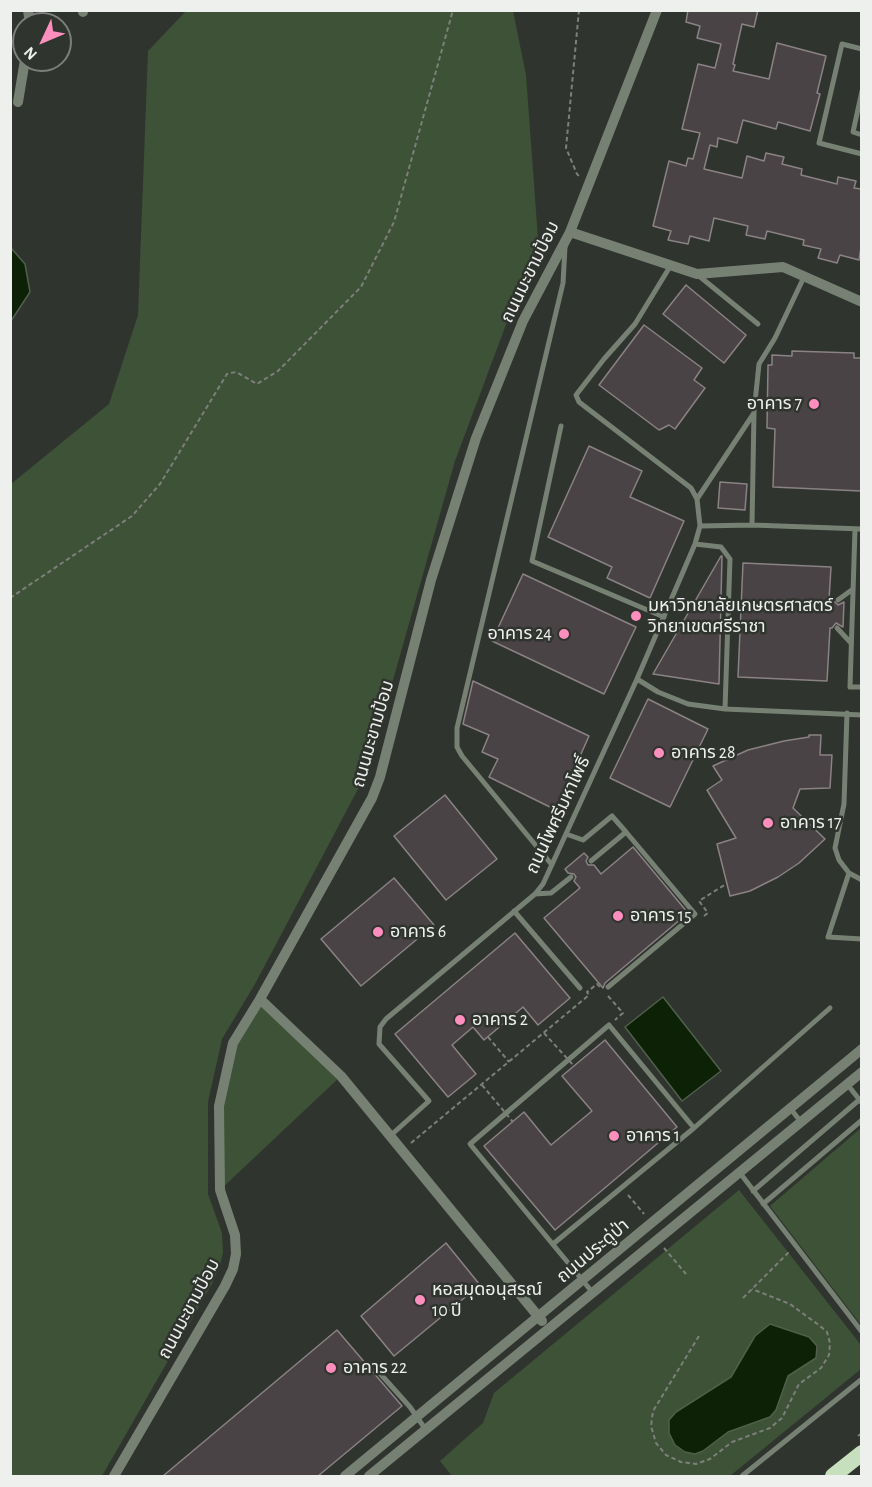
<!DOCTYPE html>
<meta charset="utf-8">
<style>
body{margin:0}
#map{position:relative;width:872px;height:1487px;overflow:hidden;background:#30342f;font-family:"Alegreya Sans",sans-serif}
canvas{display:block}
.frame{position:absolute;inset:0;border:12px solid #edf0ed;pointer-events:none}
.north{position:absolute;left:12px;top:12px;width:60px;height:60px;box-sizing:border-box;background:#30342f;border:2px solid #7c7f7b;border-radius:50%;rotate:226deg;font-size:16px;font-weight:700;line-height:24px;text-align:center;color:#edf0ed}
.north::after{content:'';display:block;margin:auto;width:21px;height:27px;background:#fe8ebd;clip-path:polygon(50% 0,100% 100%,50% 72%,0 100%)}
</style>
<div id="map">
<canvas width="872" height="1487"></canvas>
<div class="frame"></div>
<div class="north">N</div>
</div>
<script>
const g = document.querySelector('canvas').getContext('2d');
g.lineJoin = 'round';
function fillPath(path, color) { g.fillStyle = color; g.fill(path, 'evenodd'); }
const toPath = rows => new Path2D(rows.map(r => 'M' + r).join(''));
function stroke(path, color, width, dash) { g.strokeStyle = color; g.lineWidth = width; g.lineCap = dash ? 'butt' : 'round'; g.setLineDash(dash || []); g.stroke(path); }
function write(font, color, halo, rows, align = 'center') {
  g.font = font + ' "Alegreya Sans","Noto Sans Thai",sans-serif'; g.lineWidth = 5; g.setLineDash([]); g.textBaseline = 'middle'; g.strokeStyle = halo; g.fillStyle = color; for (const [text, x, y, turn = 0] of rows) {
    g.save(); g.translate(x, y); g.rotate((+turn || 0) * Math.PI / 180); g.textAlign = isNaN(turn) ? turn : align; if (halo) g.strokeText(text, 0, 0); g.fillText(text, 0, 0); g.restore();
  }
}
fillPath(toPath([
 [187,10,513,11,526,75,538,239,455,461,367,772,255,984,222,1039,208,1102,208,1194,222,1233,223,1252,220,1266,212,1284,102,1476,11,1476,11,484,109,404,138,315,148,51],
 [260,999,341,1076,220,1190,219,1106,233,1043],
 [861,1128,861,1325,770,1206],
 [739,1190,861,1345,861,1369,730,1476,452,1476,440,1461,483,1423,494,1393]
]), '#3d5236');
const water = toPath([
 [11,248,25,264,30,292,11,321,11,248],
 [663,997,721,1071,682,1101,625,1027,663,997],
 [770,1324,809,1337,817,1346,816,1358,788,1376,776,1410,770,1417,728,1432,703,1451,695,1454,685,1452,675,1445,669,1433,669,1420,676,1412,731,1377,755,1336,770,1324]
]);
fillPath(water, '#0d2106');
stroke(water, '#505f4b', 1.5);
const building = toPath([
 [688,10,758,10,754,27,742,24,733,64,735,65,733,71,769,79,777,43,826,56,817,93,820,94,810,131,778,122,776,129,743,120,737,143,718,138,717,147,710,145,704,169,742,178,747,156,764,161,766,153,784,157,782,164,802,169,801,175,837,184,838,177,856,181,854,188,861,189,861,247,859,260,840,255,837,263,818,258,821,249,803,245,804,240,767,231,765,239,746,235,748,226,714,218,709,241,690,236,688,244,668,240,671,231,653,226,669,161,686,166,688,158,693,159,700,133,682,129,698,64,715,68,721,44,697,38,700,26,686,22,688,10],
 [686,285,746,335,724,363,663,314,686,285],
 [644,325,702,368,694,380,705,388,675,429,669,425,659,430,599,385,644,325],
 [792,351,854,353,854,358,861,358,861,491,773,487,775,429,767,428,768,365,772,365,772,355,792,356,792,351],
 [589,446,642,471,630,497,684,521,650,598,607,578,612,567,548,537,589,446],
 [720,482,747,484,745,510,718,508,720,482],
 [722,556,719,684,653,674,721,556,722,556],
 [743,563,831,567,829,600,833,600,838,605,844,602,843,627,836,623,832,628,830,628,827,681,738,677,743,563],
 [523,574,636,627,604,694,492,641,523,574],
 [473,681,589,736,556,810,489,777,498,759,482,752,489,735,463,724,473,681],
 [648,699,708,729,670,807,610,778,648,699],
 [809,735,821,735,820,755,832,755,830,788,800,789,793,808,825,839,799,863,778,877,750,891,730,896,717,844,736,838,707,790,722,780,713,766,748,750,784,741,809,737,809,735],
 [445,795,497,859,446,900,394,836,445,795],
 [633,847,688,913,605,983,603,988,544,918,580,888,574,881,576,877,574,874,568,873,565,869,584,853,588,857,586,861,588,865,594,865,601,874,633,847],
 [394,878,434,925,361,986,321,939,394,878],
 [515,933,570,998,538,1025,523,1007,484,1040,473,1027,452,1045,476,1074,448,1097,395,1034,515,933],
 [605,1040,677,1127,555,1230,484,1146,524,1112,551,1145,592,1111,562,1076,605,1040],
 [446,1243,480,1285,394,1356,361,1316,446,1243],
 [337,1330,402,1406,318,1476,163,1476,337,1330]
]);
fillPath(building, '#494345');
stroke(building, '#8a8285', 1.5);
stroke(toPath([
 [579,10,566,148,577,174,579,176],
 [10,598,132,516,160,484,227,374,236,372,257,384,278,371,361,287,394,222,453,10],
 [704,916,708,913,699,901,726,884],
 [608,996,623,1013,615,1020],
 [488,1037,509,1062],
 [411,1143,589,995,587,992,597,984,600,987],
 [628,1195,644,1214],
 [664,1248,686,1274],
 [743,1298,789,1252],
 [699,1336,653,1411,651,1426,656,1443,666,1455,681,1462,696,1464,710,1459,732,1442,770,1428,782,1418,799,1384,821,1368,829,1355,830,1343,827,1332,820,1326,790,1304,752,1289],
 [858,1436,862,1433]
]), '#7c7f7b', 2, [4.5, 3]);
stroke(toPath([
 [862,49,842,44,819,143,862,154],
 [862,91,853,132,862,135],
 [699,276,758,324],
 [561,426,532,561,664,617],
 [697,499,754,413],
 [752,525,754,412,759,364,775,338,804,277],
 [700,526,752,525,862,529],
 [855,529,850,687,862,687],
 [695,544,721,547,730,559,725,709],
 [838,600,853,589],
 [837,628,851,643],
 [637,679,658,692,688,704,725,709,862,715],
 [847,713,844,804,835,848,839,860,849,873,862,880],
 [566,834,583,840,612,816,626,832,591,861],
 [552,865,462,756,457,747,457,728,563,283,565,247],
 [849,873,828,937,862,939],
 [535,894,551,893,571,877],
 [514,911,580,988],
 [608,987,695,914,626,832],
 [847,1084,862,1103],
 [790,1108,801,1122],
 [390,1136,429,1101,379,1044,380,1027,386,1019,535,894,543,884,637,679,695,544,700,526,697,499,691,488,579,402,576,395,604,359,635,324,671,265],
 [740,1173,862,1332],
 [753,1191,859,1100],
 [763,1204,862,1120],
 [553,1244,694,1128,830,1008],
 [593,1293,470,1144,609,1025,694,1128],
 [376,1369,410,1407,426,1430],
 [742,1476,862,1379]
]), '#768173', 5);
stroke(toPath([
 [28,10,30,24],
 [83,10,83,12],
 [18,102,25,60],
 [570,232,697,274,783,267,862,302],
 [260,999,341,1076,542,1321],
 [114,1476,225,1286,233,1269,236,1254,235,1235,220,1190,219,1106,233,1043,260,999,372,798,380,777,431,580,476,438,523,321,570,232,657,10],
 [345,1476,862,1049],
 [369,1476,862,1072]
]), '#768173', 10);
stroke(toPath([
 [833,1476,862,1453]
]), '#c6e0be', 16);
stroke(toPath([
 [544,1033,574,1066],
 [482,1085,513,1122]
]), '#7c7f7b', 2, [4.5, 3]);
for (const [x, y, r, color] of [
 [814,404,6,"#fe8ebd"],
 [636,616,6,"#fe8ebd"],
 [564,634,6,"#fe8ebd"],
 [659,753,6,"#fe8ebd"],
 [768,823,6,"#fe8ebd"],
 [618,916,6,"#fe8ebd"],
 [378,932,6,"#fe8ebd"],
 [460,1020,6,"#fe8ebd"],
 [614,1136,6,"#fe8ebd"],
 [420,1300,6,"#fe8ebd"],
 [331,1368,6,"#fe8ebd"]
]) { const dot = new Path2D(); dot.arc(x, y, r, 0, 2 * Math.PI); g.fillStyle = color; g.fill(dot); stroke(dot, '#30342f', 2); }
write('18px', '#edf0ed', '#30342f', [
 ["ถนนมะขามป้อม",530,272,-64],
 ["ถนนมะขามป้อม",373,734,-74],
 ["ถนนโพศรีมหาโพธิ์",558,815,-65],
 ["ถนนประดู่ป่า",593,1251,-40],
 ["ถนนมะขามป้อม",189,1309,-62]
]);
write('18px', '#edf0ed', '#30342f', [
 ["อาคาร 7",802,404,"right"],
 ["มหาวิทยาลัยเกษตรศาสตร์",648,606],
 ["วิทยาเขตศรีราชา",648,627],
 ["อาคาร 24",552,634,"right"],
 ["อาคาร 28",671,753],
 ["อาคาร 17",780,823],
 ["อาคาร 15",630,916],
 ["อาคาร 6",390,932],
 ["อาคาร 2",472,1020],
 ["อาคาร 1",626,1136],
 ["หอสมุดอนุสรณ์",432,1290],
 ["10 ปี",432,1311],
 ["อาคาร 22",343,1368]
], 'left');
</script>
